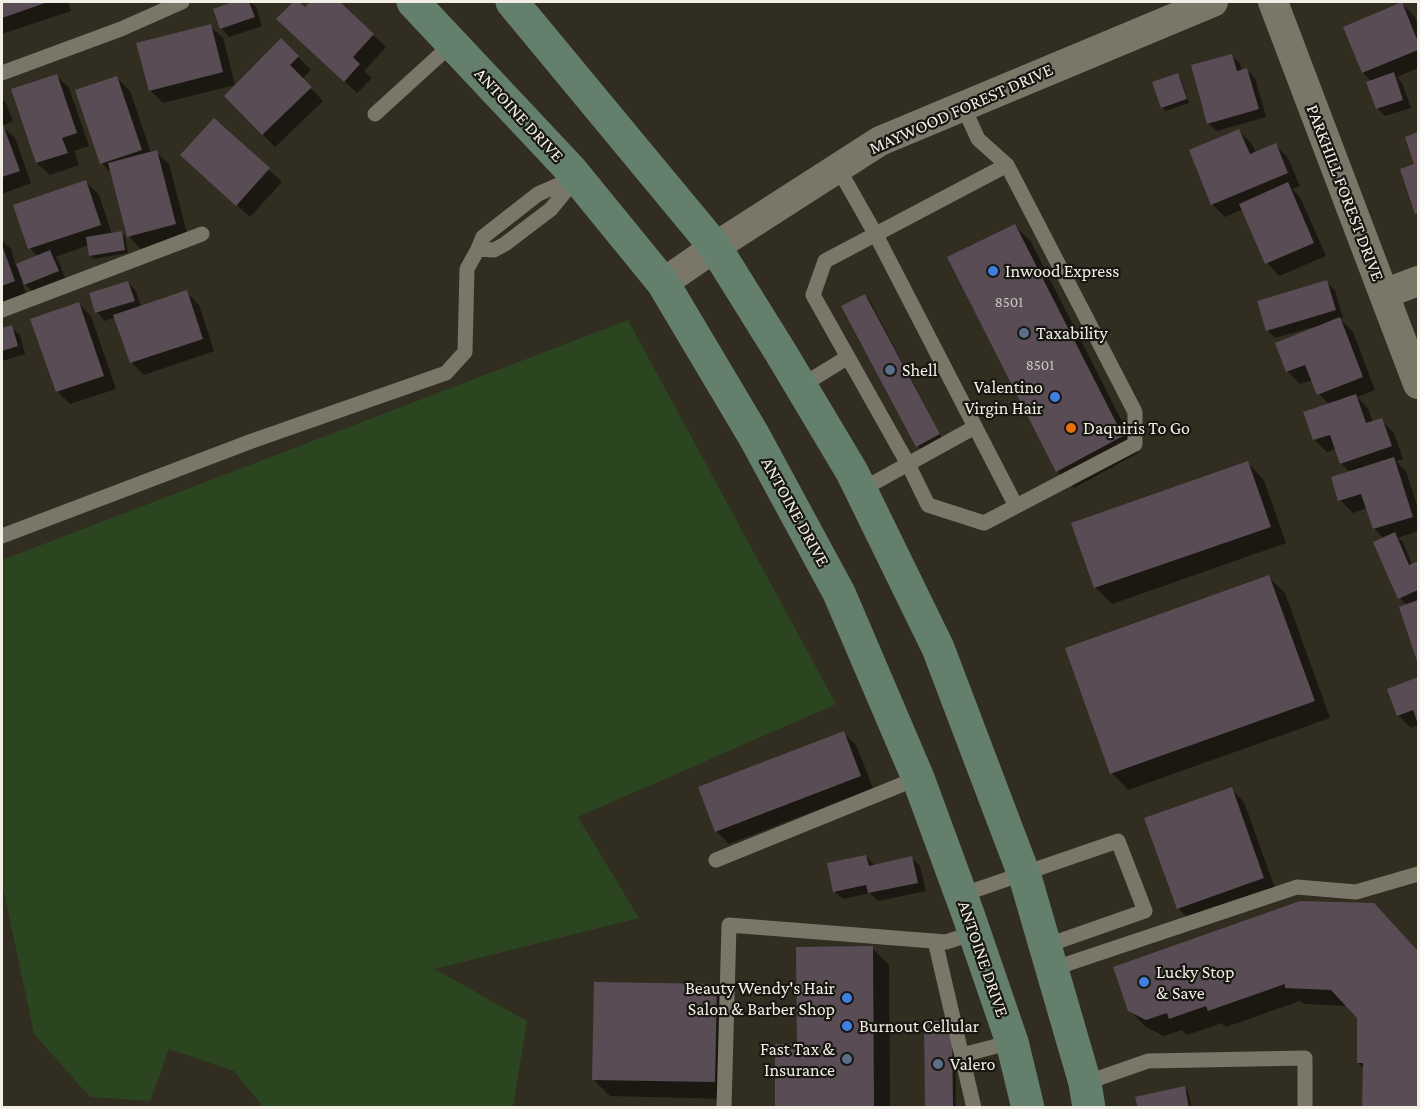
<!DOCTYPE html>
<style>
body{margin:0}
#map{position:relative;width:1420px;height:1109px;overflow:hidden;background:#312d21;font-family:"Crimson Pro",serif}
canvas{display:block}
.frame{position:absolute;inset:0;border:3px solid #f1eee6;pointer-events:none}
</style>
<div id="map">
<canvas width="1420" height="1109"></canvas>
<div class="frame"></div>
</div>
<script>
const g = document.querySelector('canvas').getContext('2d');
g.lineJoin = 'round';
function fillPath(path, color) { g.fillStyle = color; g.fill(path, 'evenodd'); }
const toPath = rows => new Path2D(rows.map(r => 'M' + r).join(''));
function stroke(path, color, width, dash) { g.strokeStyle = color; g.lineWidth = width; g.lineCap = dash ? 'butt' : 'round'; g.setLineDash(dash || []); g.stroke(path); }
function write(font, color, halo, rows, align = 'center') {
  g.font = font + ' "Crimson Pro",serif'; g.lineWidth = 4.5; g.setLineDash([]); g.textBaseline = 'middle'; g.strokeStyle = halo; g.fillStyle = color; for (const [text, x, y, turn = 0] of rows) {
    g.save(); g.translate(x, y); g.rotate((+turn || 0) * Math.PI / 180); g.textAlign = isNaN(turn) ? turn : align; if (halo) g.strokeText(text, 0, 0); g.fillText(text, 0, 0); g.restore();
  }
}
fillPath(toPath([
 [628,320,836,704,578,817,639,918,435,969,527,1021,513,1107,263,1107,234,1071,169,1049,150,1101,90,1097,34,1034,2,883,2,560]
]), '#2a4520');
fillPath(toPath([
 [2,2,68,2,71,11,2,34],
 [238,2,250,2,256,7,262,26,229,37,221,28,215,10],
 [295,2,305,9,312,2,337,2,386,47,364,71,372,78,357,93,278,19],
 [1402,4,1415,17,1418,27,1418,68,1397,77,1402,83,1411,108,1385,116,1377,108,1372,82,1363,73,1345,28],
 [210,26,223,38,235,85,163,103,150,90],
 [281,40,311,70,302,79,323,101,275,147,226,96],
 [1231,55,1240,64,1242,71,1247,70,1255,78,1266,117,1217,131,1208,123],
 [56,75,69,88,89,146,74,151,79,165,50,175,37,163,13,90],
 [1177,75,1181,79,1189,103,1166,111,1162,107],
 [117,78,130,91,151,153,156,152,169,164,188,237,141,249,129,236,112,174,102,163],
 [2,99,6,103,13,121,2,126,15,138,31,183,2,194],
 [214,120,282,182,250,217,195,168],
 [1239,131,1252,144,1256,153,1275,145,1288,158,1300,186,1292,189,1300,197,1326,256,1279,276,1267,263,1243,209,1225,217,1212,204],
 [1418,134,1418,215,1416,213,1416,165,1407,138],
 [86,182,99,195,112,234,121,233,125,236,128,253,94,259,90,255,89,245,55,257,58,260,66,280,34,293,22,281,26,294,2,303,2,240,11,249,16,266,38,257,30,248],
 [1015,226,1031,242,1138,453,1074,488,1057,471],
 [128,282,136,291,141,307,186,292,199,305,214,351,144,375,131,362,116,317,105,321,97,312],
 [1326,282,1335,290,1343,318,1340,319,1353,332,1375,390,1357,397,1368,408,1373,423,1381,420,1394,433,1403,459,1396,461,1406,471,1418,509,1418,531,1398,538,1403,542,1412,565,1418,562,1418,661,1401,608,1408,606,1400,598,1384,539,1374,528,1367,508,1353,513,1340,500,1350,472,1341,463,1336,449,1327,452,1314,439,1329,404,1319,394,1313,380,1300,384,1288,372,1277,344,1314,329,1313,327,1275,338,1267,330],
 [865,295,869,299,942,438,921,449,917,446],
 [79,304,91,316,116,389,70,404,57,391],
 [11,327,20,335,25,354,2,361,2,330],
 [1248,463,1264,480,1286,543,1112,604,1095,587],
 [1268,577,1285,593,1330,718,1128,790,1112,773,1067,649],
 [1418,679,1418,725,1411,728,1398,715,1389,690],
 [843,732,856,745,873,788,729,844,716,831],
 [1231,789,1244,802,1276,891,1191,921,1178,908],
 [866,856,875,866,912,858,920,866,926,891,878,901,870,893,843,899,834,891],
 [1391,922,1418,952,1418,1108,1364,1108,1364,1069,1358,1063,1359,1017,1348,1006,1304,1004,1300,1001,1226,1027,1222,1023,1187,1035,1182,1030,1164,1036,1146,1027,1129,1010],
 [872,948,889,965,890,1108,777,1108,798,1046],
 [717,986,734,1003,731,1099,610,1096,593,1079],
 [955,1026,956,1108,926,1108],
 [1184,1088,1188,1092,1192,1108,1139,1108]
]), '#0007');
fillPath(toPath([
 [2,2,48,2,2,18],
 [233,2,249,2,255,17,220,29,213,9],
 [293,2,299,2,305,7,310,2,340,2,374,34,353,57,360,64,344,82,276,19],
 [1402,2,1418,42,1418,50,1362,73,1343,27],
 [211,24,223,72,149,91,136,43],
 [281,38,299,56,290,65,312,87,262,135,224,96],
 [1232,54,1237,71,1247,68,1259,109,1207,124,1191,65],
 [1394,72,1403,100,1376,109,1366,82],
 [1178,73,1187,99,1161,108,1152,82],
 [57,74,77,133,62,138,68,153,36,163,11,89],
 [117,76,142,150,100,164,75,90],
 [214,118,270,168,236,206,180,155],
 [2,122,20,171,2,177],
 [1239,129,1250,154,1276,143,1288,173,1211,205,1189,150],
 [1418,132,1418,213,1415,214,1400,169,1414,164,1405,137],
 [157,150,176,224,127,237,108,163],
 [86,180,101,225,28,249,13,205],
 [1288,182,1314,243,1265,264,1239,204],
 [1015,224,1123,436,1056,472,947,257],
 [122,231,125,250,89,256,86,237],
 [2,245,15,281,2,286],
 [50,250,59,271,24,285,16,264],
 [1327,280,1336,310,1266,331,1257,301],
 [128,281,135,301,95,313,89,293],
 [187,290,203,339,130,363,113,315],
 [865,294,940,434,916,447,841,306],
 [79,302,104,376,56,392,30,319],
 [1340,317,1363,377,1317,395,1305,365,1286,372,1275,343],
 [12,325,18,346,2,351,2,328],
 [1356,394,1366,423,1382,418,1392,446,1340,464,1330,435,1313,440,1303,412],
 [1394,457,1413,517,1373,529,1361,494,1338,501,1331,477],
 [1248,461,1271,527,1094,588,1071,523],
 [1395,532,1409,565,1418,561,1418,590,1398,599,1373,542],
 [1269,575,1315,701,1110,774,1065,648],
 [1418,600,1418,664,1399,607],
 [1418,677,1418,724,1413,710,1397,716,1387,689],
 [844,731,861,776,715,832,698,787],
 [1232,787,1264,878,1177,909,1144,818],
 [866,855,869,866,912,856,918,883,868,893,866,885,833,892,827,863],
 [1300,901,1374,903,1418,951,1418,1108,1362,1108,1363,1063,1357,1063,1357,1018,1331,990,1285,988,1285,984,1208,1011,1206,1006,1169,1019,1167,1013,1146,1020,1128,1011,1113,967],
 [873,946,874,1108,775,1108,775,1044,797,1044,796,947],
 [594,982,717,984,715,1082,592,1080],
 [924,1021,952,1021,953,1108,925,1108],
 [1185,1086,1189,1108,1138,1108,1135,1097]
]), '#594c55');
stroke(toPath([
 [2,73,121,29,182,2],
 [963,106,978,139,1007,165,1135,412,1135,444,984,523,928,505,908,464,813,295,825,261,1007,165],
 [375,114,452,44],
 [838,168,876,235,1016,506],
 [577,177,551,209,505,244,494,250,478,249,483,237,538,194,577,177],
 [2,310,202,234],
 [801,386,848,357],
 [861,490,975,427],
 [2,536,252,441,446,373,465,352,467,269,478,249],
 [716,860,918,778],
 [961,895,1118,841,1145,911,1045,946],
 [935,941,974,1108],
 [1052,969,1297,887,1356,892,1418,874],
 [962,1055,1012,1042],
 [1085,1083,1148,1061,1305,1058,1305,1108],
 [724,1108,729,925,946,942,974,933]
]), '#7a7668', 15);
stroke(toPath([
 [1273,2,1418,384],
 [663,283,715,247,880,141,1213,2],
 [1384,294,1418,281]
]), '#7a7668', 30);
stroke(toPath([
 [413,2,570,169,663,283,754,436,839,593,918,778,968,914,1012,1042,1028,1108],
 [512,2,715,247,781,353,852,472,938,648,1026,880,1085,1083,1089,1108]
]), '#64806c', 33);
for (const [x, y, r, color] of [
 [993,271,6,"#3f7fe0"],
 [1024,333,6,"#5c6f8a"],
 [890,370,6,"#5c6f8a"],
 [1055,397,6,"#3f7fe0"],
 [1071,428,6,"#e8710a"],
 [1144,982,6,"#3f7fe0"],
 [847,998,6,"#3f7fe0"],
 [847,1026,6,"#3f7fe0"],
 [847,1059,6,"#5c6f8a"],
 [938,1064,6,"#5c6f8a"]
]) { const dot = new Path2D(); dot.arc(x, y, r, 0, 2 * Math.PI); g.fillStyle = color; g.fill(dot); stroke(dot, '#171610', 2); }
write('15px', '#cbc6c2', null, [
 ["8501",1009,302],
 ["8501",1040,365]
]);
write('18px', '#f1eee6', '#171610', [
 ["MAYWOOD FOREST DRIVE",961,109,-24],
 ["ANTOINE DRIVE",519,115,47],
 ["PARKHILL FOREST DRIVE",1345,193,69],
 ["ANTOINE DRIVE",795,512,61],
 ["ANTOINE DRIVE",983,959,71]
]);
write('18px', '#f1eee6', '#171610', [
 ["Inwood Express",1005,271],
 ["Taxability",1036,333],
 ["Shell",902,370],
 ["Valentino",1043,387,"right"],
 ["Virgin Hair",1043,408,"right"],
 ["Daquiris To Go",1083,428],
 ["Lucky Stop",1156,972],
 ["& Save",1156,993],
 ["Beauty Wendy's Hair",835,988,"right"],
 ["Salon & Barber Shop",835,1009,"right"],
 ["Burnout Cellular",859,1026],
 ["Fast Tax &",835,1049,"right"],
 ["Insurance",835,1070,"right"],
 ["Valero",950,1064]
], 'left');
</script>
